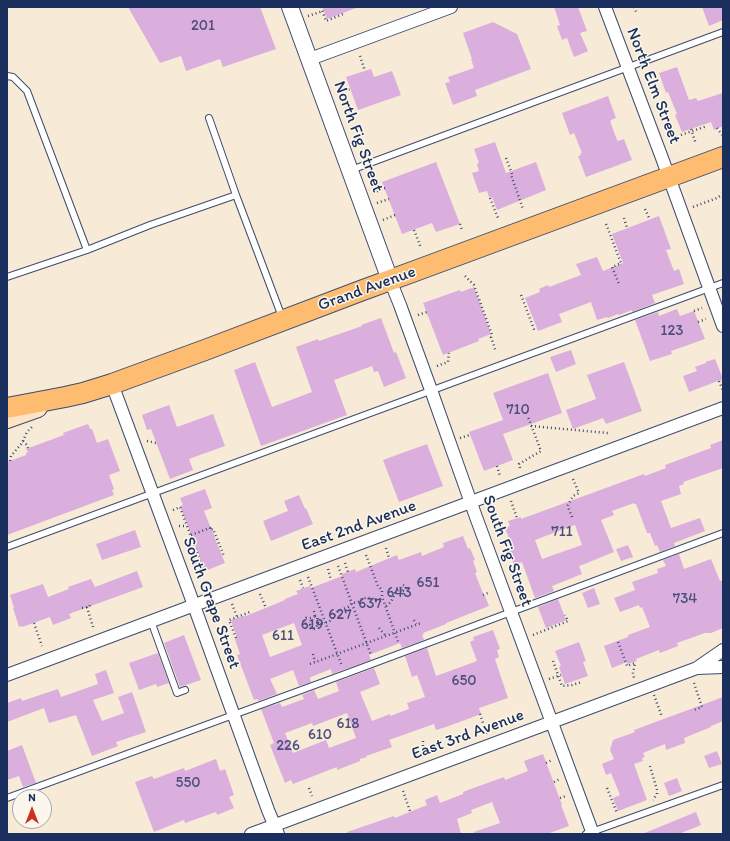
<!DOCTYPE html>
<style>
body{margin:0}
#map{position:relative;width:730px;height:841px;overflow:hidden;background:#f7ead6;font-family:Itim,sans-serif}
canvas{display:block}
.frame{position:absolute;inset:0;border:8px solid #1b2f5e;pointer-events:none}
.north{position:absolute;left:12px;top:789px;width:40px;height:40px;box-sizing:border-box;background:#fbf7ec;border:1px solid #a1a7b3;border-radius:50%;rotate:0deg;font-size:11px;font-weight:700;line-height:16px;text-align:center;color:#1b2f5e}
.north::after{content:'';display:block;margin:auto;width:14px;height:18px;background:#c8321e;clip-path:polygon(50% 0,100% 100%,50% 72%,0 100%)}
</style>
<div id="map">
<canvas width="730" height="841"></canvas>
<div class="frame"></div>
<div class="north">N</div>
</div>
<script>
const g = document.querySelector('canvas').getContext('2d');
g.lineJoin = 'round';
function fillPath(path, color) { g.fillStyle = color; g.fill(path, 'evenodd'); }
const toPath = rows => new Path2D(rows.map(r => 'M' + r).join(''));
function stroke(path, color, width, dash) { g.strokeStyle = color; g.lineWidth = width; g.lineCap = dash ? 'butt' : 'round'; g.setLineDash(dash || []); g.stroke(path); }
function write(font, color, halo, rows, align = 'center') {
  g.font = font + ' Itim,sans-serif'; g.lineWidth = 3; g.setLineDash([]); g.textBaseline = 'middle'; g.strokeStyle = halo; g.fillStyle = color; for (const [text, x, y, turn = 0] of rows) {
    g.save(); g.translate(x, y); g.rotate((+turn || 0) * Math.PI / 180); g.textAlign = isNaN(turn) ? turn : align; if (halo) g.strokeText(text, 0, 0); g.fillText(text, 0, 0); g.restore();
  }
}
fillPath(toPath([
 [128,7,260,7,276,49,223,67,220,59,186,71,181,56,160,63],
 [322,7,356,7,356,8,327,19],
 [554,7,578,7,587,31,580,33,588,51,574,57,567,38,562,40,557,26,560,25],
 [702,7,723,7,723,20,709,26],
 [493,22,517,34,531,69,475,90,477,96,453,105,445,83,450,82,448,77,474,68,471,59,472,59,463,33],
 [677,67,689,100,696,98,698,101,723,93,723,126,714,130,711,122,682,132,675,115,677,114,668,92,666,93,659,73],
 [371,69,374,77,392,71,401,95,358,110,346,77],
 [608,96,616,118,611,120,611,121,610,121,617,140,618,141,624,139,632,160,586,177,578,156,581,155,580,153,582,153,574,133,570,135,562,113],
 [495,142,506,173,536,162,546,190,497,210,492,197,489,197,487,191,479,193,472,173,479,171,477,164,479,163,474,149],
 [436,162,460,224,436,232,432,223,402,234,382,182],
 [659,216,671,249,666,250,674,271,679,269,684,284,652,295,655,303,632,312,632,310,619,315,618,314,608,318,607,317,597,320,591,302,559,314,562,322,538,331,525,298,540,292,539,289,548,285,549,287,581,275,576,264,597,257,603,271,623,263,612,234],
 [474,287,491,334,478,339,479,341,443,355,423,303,460,290,461,292],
 [677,309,680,316,694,311,705,339,671,351,672,354,650,361,635,320,658,312,659,316],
 [381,318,394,353,396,352,406,378,384,387,378,371,374,372,372,366,334,380,347,415,261,446,234,370,255,362,272,407,312,392,296,347,318,339,319,341,362,326,361,325],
 [571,350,576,364,556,372,550,357],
 [715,359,723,379,689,392,683,376,697,371,695,367,706,363,705,362],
 [624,362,642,411,606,424,603,418,573,429,566,410,596,399,587,375],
 [548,373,562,413,503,434,513,460,484,471,469,432,503,420,493,393],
 [169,405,177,427,213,414,225,446,189,459,193,470,170,479,151,429,147,430,142,415],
 [88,424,90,429,92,429,97,443,108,439,120,471,109,475,114,489,112,490,114,495,7,535,7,462,26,455,26,453,28,452,26,449,64,435,63,433],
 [723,440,723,468,683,482,684,484,679,486,681,494,661,501,671,528,700,518,705,531,674,543,675,546,660,552,657,545,655,546,650,533,647,533,636,504,634,504,634,503,612,511,614,515,601,520,614,552,582,565,579,566,582,574,552,586,554,591,535,598,522,562,514,565,507,547,510,546,510,544,511,543,505,528,510,526,508,521,521,517,521,519,644,474,645,476,666,468,665,465,711,448,710,445],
 [575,525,582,545,542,559,535,540],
 [427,444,443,486,399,502,383,460],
 [205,489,212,508,204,511,225,563,205,571,180,506,183,505,180,498],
 [299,495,305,509,306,508,313,524,271,541,263,521,288,511,284,501],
 [135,530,141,547,102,560,96,544],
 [463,536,468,549,470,548,475,560,473,561,477,572,475,573,484,596,485,596,489,606,446,623,446,624,423,633,424,635,422,635,424,640,402,648,400,643,369,655,371,660,332,674,331,669,311,677,310,678,311,682,299,686,293,670,270,679,277,694,258,701,258,699,254,700,237,655,240,654,235,639,237,638,231,620,246,615,246,616,285,600,285,599,298,594,296,591,310,586,311,588,342,576,342,574,355,569,356,572,397,555,399,560,421,552,422,556,444,547,443,543],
 [294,623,302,645,270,657,262,635],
 [628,545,633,557,621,561,616,549],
 [679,554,684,569,711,559,720,581,723,580,723,628,711,633,705,633,677,643,678,646,660,653,659,650,636,659,637,661,627,664,627,662,612,668,604,646,628,637,628,635,650,627,642,607,640,608,639,605,620,612,614,598,635,590,632,582,658,573,657,569,666,566,663,560],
 [137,571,143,587,69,614,71,618,53,625,50,617,22,627,21,626,19,627,13,608,14,608,10,595,43,584,48,597,69,589,68,587,91,579,95,587],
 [594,588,600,604,588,608,582,593],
 [558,599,566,620,546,628,538,607],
 [493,630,500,649,497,650,499,657,495,659,508,698,479,708,481,714,446,727,436,730,434,724,389,740,392,747,366,756,367,757,360,759,360,761,337,770,337,767,293,784,291,780,285,783,270,745,274,743,261,709,280,703,282,707,304,699,302,695,314,690,318,699,339,691,336,682,374,668,380,684,360,692,372,721,390,714,390,716,409,709,407,703,425,697,417,675,412,677,405,656,427,648,436,676,477,661,470,642,474,640,473,637],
 [347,713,356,738,329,748,326,740,293,753,285,733,312,723,313,726],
 [184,635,201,680,180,687,164,643],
 [579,642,586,661,583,662,588,676,565,684,559,667,561,666,555,651],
 [158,653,169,683,157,687,156,684,139,690,129,663],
 [106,670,114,693,93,700,102,721,124,713,118,697,132,692,146,732,116,742,118,746,92,756,76,715,49,723,44,708,7,722,7,703,21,698,22,701,58,689,61,697,98,684,95,674],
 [723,697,723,721,711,726,711,727,684,738,685,743,666,750,665,744,643,753,645,757,642,758,643,761,634,764,647,800,618,811,613,798,620,795,611,773,606,775,602,764,614,759,610,750,613,740,635,732,634,730],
 [22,745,36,783,23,787,19,776,7,780,7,751],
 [717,751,722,764,709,768,704,756],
 [543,754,562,805,561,805,569,826,547,834,474,834,474,832,500,823,492,802,471,810,472,813,457,819,461,834,348,834,347,832,394,816,395,818,427,805,425,800,437,795,440,803,463,794,463,792,468,790,504,777,505,780,528,771,524,761],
 [216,759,220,771,225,769,234,795,229,797,234,808,217,815,216,812,185,823,184,820,154,832,135,782,152,776,154,779,184,768,185,771],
 [677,778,682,791,669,796,664,783],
 [696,812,701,825,679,834,642,834]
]), '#dbafdd');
const service = toPath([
 [7,76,13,77,27,91,87,250],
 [209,118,236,195,282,317],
 [351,170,723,32],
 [7,277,87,250,150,225,236,195],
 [7,547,723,283],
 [151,621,177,693,185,690],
 [7,798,345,674,723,533],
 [586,834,723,785]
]);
const minor = toPath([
 [605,7,662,158,723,326],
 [310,59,451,7],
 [390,280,400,305,431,390,476,517,593,834],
 [112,384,188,589,268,810,278,834],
 [697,668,723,667],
 [7,675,723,408],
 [251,834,697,668,723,650]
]);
const tertiary = toPath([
 [290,7,390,280]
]);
const secondary = toPath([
 [7,419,38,408]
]);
const primary = toPath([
 [7,408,65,397,83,393,112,384,205,350,363,290,415,271,723,157]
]);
stroke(service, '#3c4b70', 8);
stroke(minor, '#3c4b70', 14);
stroke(tertiary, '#3c4b70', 18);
stroke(secondary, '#3c4b70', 20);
stroke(primary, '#3c4b70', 22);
stroke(toPath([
 [321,7,326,21,343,14],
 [634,7,637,14],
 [308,16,323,11],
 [360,56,365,71],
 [337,93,350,89],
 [717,128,722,135],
 [691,129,696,144],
 [681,135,707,126],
 [506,158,512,174,511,175,523,209],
 [373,193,385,188],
 [490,198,498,218],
 [377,203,389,199],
 [693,207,717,198,723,194],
 [645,209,650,220],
 [624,218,627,228],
 [383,220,395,215],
 [460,224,462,230],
 [606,224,621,263,612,267,619,284],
 [414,230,421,248],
 [465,276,474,285,492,335,491,337,496,352],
 [521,295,535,332],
 [694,311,702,308],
 [418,315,427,312],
 [698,322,706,319],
 [437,366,448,362,449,352],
 [719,381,723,391],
 [531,426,608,433],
 [460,438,470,435],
 [23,441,27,445,28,448],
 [147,441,156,443],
 [10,461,11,456,22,443,27,432,32,427],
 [497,466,500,476],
 [520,468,519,464,541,451,528,417],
 [511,501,517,518],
 [173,510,180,507,203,569],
 [572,517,568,507,568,505,573,496,579,493,573,479],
 [179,526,187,526],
 [191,535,210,528,210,530,213,529,224,556],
 [386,548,389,558],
 [188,551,196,549],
 [366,555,378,586,382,590,382,597,399,644],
 [345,563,348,572],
 [193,565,201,562],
 [338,566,371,655],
 [328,569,331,580],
 [308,577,342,666],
 [300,580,303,588],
 [403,591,404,591,406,588,405,586,403,585,401,587,400,589,403,591,404,597],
 [260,594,266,608],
 [483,595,490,592],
 [232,604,237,617],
 [386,606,391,602,396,591,400,589],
 [87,607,93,627],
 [82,608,89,607,90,605,89,603],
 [314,611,315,616],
 [315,616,317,616,318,622,318,624,315,629,310,628,310,625,304,623,304,620,306,618,311,618,315,616],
 [414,620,416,624],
 [34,623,42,646],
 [318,624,329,622,332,619,335,614,338,611,348,607,352,603,358,602,363,598,371,598,379,601,384,601],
 [379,628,386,636],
 [533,635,568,621,565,615],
 [236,638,229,620,250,612],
 [618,642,627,666,635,663,633,673,634,678],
 [313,654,315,662],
 [553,661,562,686,572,685,582,682],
 [310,664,421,623],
 [549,679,561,675],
 [694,683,702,707,694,710],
 [654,695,662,717],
 [480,714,487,735],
 [423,741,423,747,422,752,423,757],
 [546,763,552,760],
 [650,766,657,790,657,794,653,800],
 [554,782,560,779],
 [309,788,312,796],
 [607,788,617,813],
 [403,791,410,811],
 [560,798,566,796]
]), '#3c4b70', 2.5, [1, 3]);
stroke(service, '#fff', 6);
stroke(minor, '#fff', 12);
stroke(tertiary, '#fff', 16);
stroke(secondary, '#fee4c5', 18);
stroke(primary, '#fdbc6f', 20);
write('15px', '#4b4f7e', null, [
 ["201",203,26],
 ["123",672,331],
 ["710",518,410],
 ["711",562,532],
 ["651",428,583],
 ["643",399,593],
 ["734",685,599],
 ["637",370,604],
 ["627",340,615],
 ["619",312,625],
 ["611",283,636],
 ["650",464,681],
 ["618",348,724],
 ["610",320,735],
 ["226",288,746],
 ["550",188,783]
]);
write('17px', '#1b2f5e', '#fbf7ec', [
 ["North Elm Street",653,86,69],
 ["North Fig Street",358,137,70],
 ["Grand Avenue",367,289,-20],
 ["East 2nd Avenue",359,526,-20],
 ["South Fig Street",507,551,70],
 ["South Grape Street",211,603,70],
 ["East 3rd Avenue",468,735,-20]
]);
</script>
